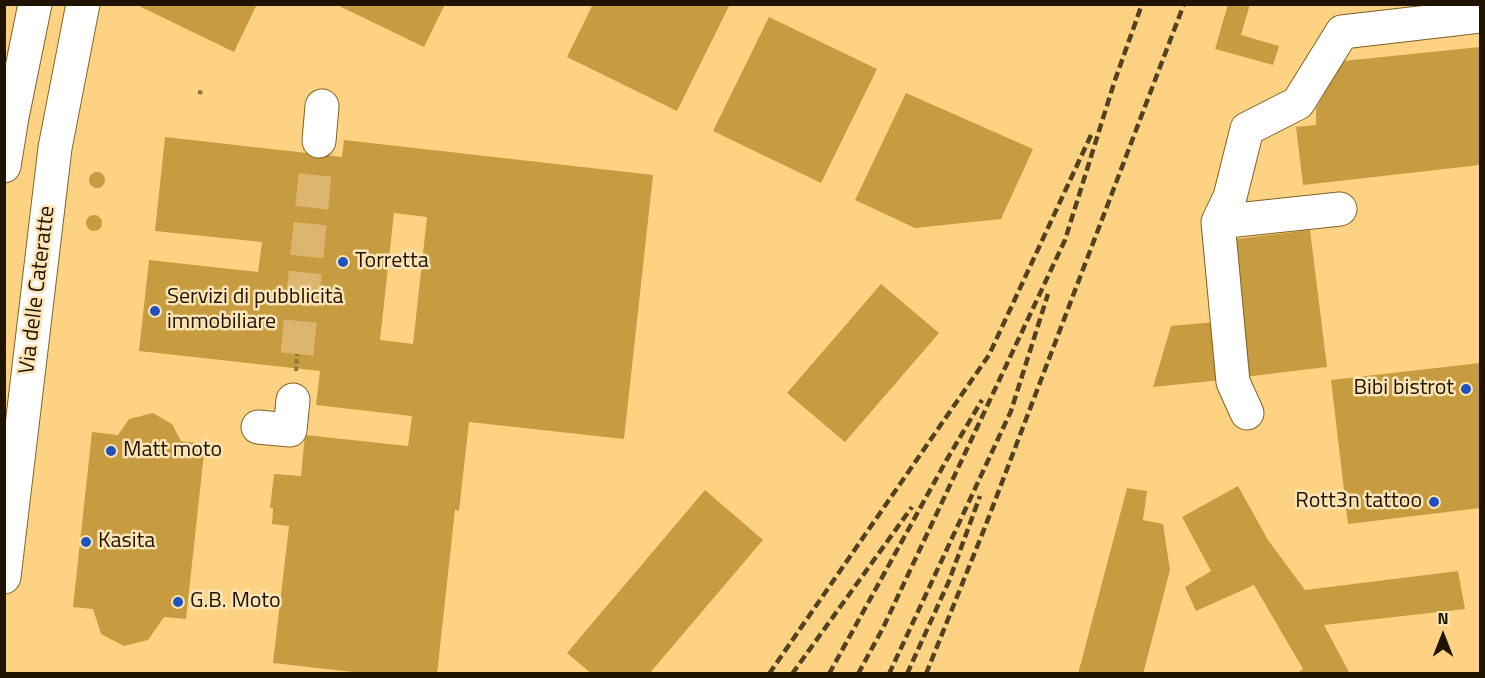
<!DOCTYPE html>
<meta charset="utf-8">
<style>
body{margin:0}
#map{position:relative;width:1485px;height:678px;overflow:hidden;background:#fdd383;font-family:"Titillium Web",sans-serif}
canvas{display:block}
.frame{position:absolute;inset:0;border:6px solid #201400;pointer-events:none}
.north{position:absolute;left:1413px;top:606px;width:60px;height:60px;-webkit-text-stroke:4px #fde4b5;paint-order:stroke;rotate:0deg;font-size:16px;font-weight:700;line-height:24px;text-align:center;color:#201400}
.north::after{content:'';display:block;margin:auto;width:21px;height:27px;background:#201400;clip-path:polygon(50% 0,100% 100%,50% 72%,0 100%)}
</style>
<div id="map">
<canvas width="1485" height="678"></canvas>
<div class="frame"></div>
<div class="north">N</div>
</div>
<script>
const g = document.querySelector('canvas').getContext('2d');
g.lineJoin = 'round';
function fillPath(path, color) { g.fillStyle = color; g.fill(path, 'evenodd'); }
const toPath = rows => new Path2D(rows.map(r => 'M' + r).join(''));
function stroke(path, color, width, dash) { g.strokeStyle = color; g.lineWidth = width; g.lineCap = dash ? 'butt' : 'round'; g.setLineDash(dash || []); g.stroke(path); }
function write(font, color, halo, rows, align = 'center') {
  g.font = font + ' "Titillium Web",sans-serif'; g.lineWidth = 5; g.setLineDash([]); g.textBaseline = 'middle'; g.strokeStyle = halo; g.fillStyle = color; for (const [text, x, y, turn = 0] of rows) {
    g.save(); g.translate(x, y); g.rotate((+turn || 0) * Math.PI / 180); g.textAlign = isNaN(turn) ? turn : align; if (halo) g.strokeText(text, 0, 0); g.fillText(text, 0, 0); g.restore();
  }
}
fillPath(toPath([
 [135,4,257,4,234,52],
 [335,4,445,4,424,47],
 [593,4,730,4,677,111,567,57],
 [1228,4,1250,4,1241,35,1279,46,1273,65,1215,49],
 [769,17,877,69,821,183,713,131],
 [1480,47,1480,165,1303,185,1296,127,1316,125,1316,108,1343,61],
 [906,93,1033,149,1001,219,915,228,855,200],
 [165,137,342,157,344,140,653,175,624,439,469,422,459,511,455,510,437,674,371,674,273,663,289,526,272,524,273,508,270,508,274,474,301,476,305,435,408,446,412,416,316,405,320,371,139,351,149,260,258,272,262,242,155,231],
 [394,213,427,217,413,344,380,340],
 '89 180a8 8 0 1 1 16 0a8 8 0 1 1-16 0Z',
 '86 223a8 8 0 1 1 16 0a8 8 0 1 1-16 0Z',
 [1310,230,1327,367,1244,377,1228,240],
 [881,284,939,333,845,442,787,393],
 [1215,322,1222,380,1153,387,1171,326],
 [1480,363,1480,508,1348,524,1331,380],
 [153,413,172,424,181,441,205,444,186,619,164,617,148,640,124,646,101,634,93,609,73,607,92,432,118,435,129,419],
 [1238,486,1268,540,1305,590,1458,571,1465,609,1324,625,1350,674,1296,674,1303,669,1254,585,1196,611,1185,587,1211,571,1182,517],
 [1127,488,1147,491,1143,520,1163,524,1170,570,1143,674,1078,674],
 [705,490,763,540,649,674,592,674,567,653]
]), '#c79b3f');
stroke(toPath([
 [297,354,316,165]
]), '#dcb66f', 33, [33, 16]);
const minor = toPath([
 [319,141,322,106],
 [4,166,12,117,35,4],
 [1340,209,1218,222,1230,197,1247,129,1298,103,1342,32,1480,16],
 [1218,222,1233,382,1247,413],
 [258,427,290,430,293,400],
 [4,577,55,148,83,4]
]);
stroke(minor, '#806224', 35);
stroke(toPath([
 [198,92,205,93],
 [296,371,297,354]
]), '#907543', 4, [4.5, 3]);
stroke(minor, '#fff', 33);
stroke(toPath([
 [769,674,989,355,1092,133],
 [792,674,912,507],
 [829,674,946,461,982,400],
 [858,674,883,628,1065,240,1114,83,1142,4],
 [889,674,1011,411,1048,294],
 [907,674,949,581,980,496],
 [926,674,985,527,1184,4]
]), '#54411f', 4.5, [9, 4.5]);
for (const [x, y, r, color] of [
 [343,262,6,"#1f52bf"],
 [155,311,6,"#1f52bf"],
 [1466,389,6,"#1f52bf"],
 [111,451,6,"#1f52bf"],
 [1434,502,6,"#1f52bf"],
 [86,542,6,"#1f52bf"],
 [178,602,6,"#1f52bf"]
]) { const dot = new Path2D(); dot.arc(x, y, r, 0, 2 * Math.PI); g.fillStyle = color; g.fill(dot); stroke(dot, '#fde4b5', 2); }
write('22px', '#201400', '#fde4b5', [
 ["Torretta",355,262],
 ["Servizi di pubblicità",167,298],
 ["immobiliare",167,323],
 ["Bibi bistrot",1454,389,"right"],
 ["Matt moto",123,451],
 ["Rott3n tattoo",1422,502,"right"],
 ["Kasita",98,542],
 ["G.B. Moto",190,602]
], 'left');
write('22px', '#201400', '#fde4b5', [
 ["Via delle Cateratte",38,290,-83]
]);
</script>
